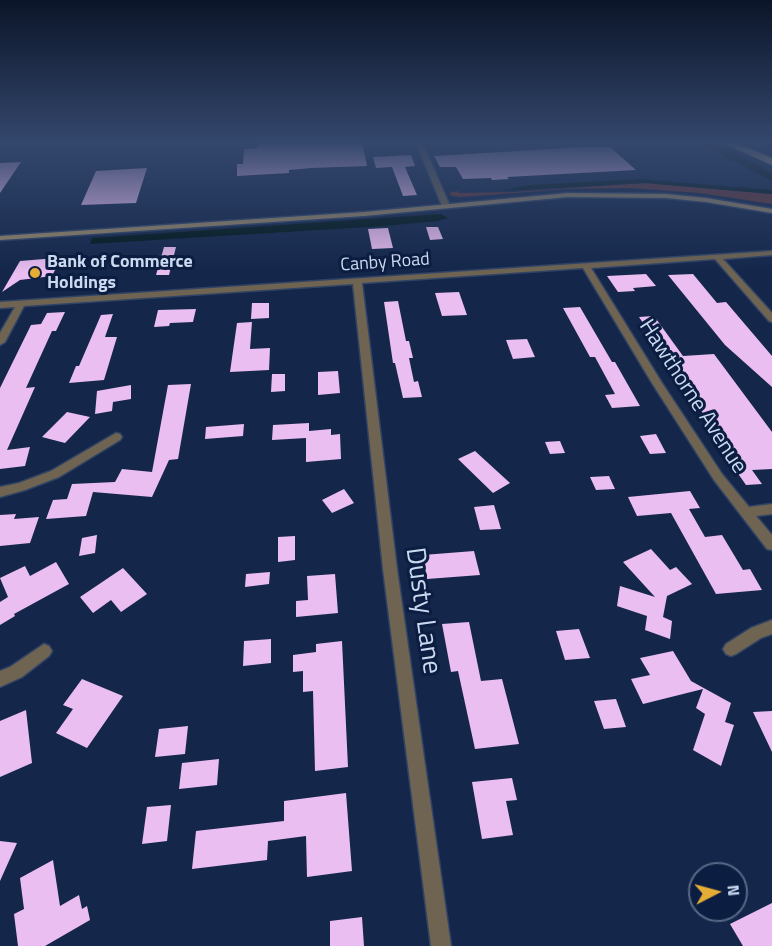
<!DOCTYPE html>
<style>
body{margin:0}
#map{position:relative;width:772px;height:946px;overflow:hidden;background:#14274b;font-family:"Titillium Web",sans-serif}
canvas{display:block}
.north{position:absolute;left:688px;top:862px;width:60px;height:60px;box-sizing:border-box;background:#0b1d40;border:2px solid #586886;border-radius:50%;rotate:84deg;font-size:16px;font-weight:700;line-height:24px;text-align:center;color:#cbd9f0}
.north::after{content:'';display:block;margin:auto;width:21px;height:27px;background:#e5ad35;clip-path:polygon(50% 0,100% 100%,50% 72%,0 100%)}
</style>
<div id="map">
<canvas width="772" height="946"></canvas>
<div class="north">N</div>
</div>
<script>
const g = document.querySelector('canvas').getContext('2d');
g.lineJoin = 'round';
function fillPath(path, color) { g.fillStyle = color; g.fill(path, 'evenodd'); }
const toPath = rows => new Path2D(rows.map(r => 'M' + r).join(''));
function stroke(path, color, width, dash) { g.strokeStyle = color; g.lineWidth = width; g.lineCap = dash ? 'butt' : 'round'; g.setLineDash(dash || []); g.stroke(path); }
function write(font, color, halo, rows, align = 'center') {
  g.font = font + ' "Titillium Web",sans-serif'; g.lineWidth = 6; g.setLineDash([]); g.textBaseline = 'middle'; g.strokeStyle = halo; g.fillStyle = color; for (const [text, x, y, turn = 0] of rows) {
    g.save(); g.translate(x, y); g.rotate((+turn || 0) * Math.PI / 180); g.textAlign = isNaN(turn) ? turn : align; if (halo) g.strokeText(text, 0, 0); g.fillText(text, 0, 0); g.restore();
  }
}
fillPath(toPath([
 [645,183,772,194,772,204,700,193,630,188,567,189,461,197,452,196,449,193,457,191,459,193,514,192]
]), '#6b3837');
fillPath(toPath([
 [639,179,772,190,772,194,645,183,501,191,530,185],
 [441,214,448,218,438,221,385,226,90,244,92,238]
]), '#00181a');
fillPath(toPath([
 [697,142,707,142,747,159,772,174,772,181,697,142]
]), '#00181a');
fillPath(toPath([
 [258,142,362,142,367,166,311,168,289,170,289,173,237,176,237,164,243,164,244,149,257,148],
 [584,147,610,147,636,170,507,177,509,179,492,180,491,178,463,179,456,167,440,167,434,156],
 [411,155,415,166,405,167,417,195,403,196,392,167,376,168,373,157],
 [21,162,0,193,0,163],
 [147,168,136,203,81,205,96,171],
 [426,227,438,227,443,239,430,240],
 [388,228,393,248,372,249,368,229],
 [164,247,176,247,169,275,156,275],
 [56,258,55,261,60,260,52,276,20,280,2,292,20,261],
 [646,274,656,286,633,288,635,291,618,292,607,276],
 [693,274,717,303,726,302,772,356,772,387,725,345,668,275],
 [459,292,467,315,442,316,435,293],
 [398,301,406,341,409,341,413,358,409,358,414,382,418,381,422,397,403,398,395,363,393,363,384,302],
 [252,303,269,303,269,318,251,319],
 [580,307,612,362,615,362,640,406,612,408,605,395,615,394,595,357,590,357,563,308],
 [196,309,193,322,170,323,169,326,154,327,158,310],
 [65,312,56,331,52,331,26,388,35,387,7,450,30,447,25,466,0,469,0,388,31,325,41,324,47,313],
 [113,314,105,337,117,337,104,380,69,383,76,366,79,366,101,315],
 [654,316,683,356,714,354,772,432,772,469,752,470,762,484,746,485,725,455,730,454,639,317],
 [252,322,250,349,270,348,269,370,230,372,237,323],
 [527,339,535,357,513,359,506,340],
 [338,371,340,393,318,395,318,372],
 [272,374,285,374,285,391,271,392],
 [191,384,178,459,169,460,152,497,93,492,86,516,46,519,53,500,67,499,72,484,115,482,122,469,152,472,168,385],
 [131,385,131,399,113,402,112,411,95,414,97,391],
 [67,412,90,417,65,443,42,437],
 [309,423,309,431,331,429,331,435,340,434,341,459,306,462,306,438,272,440,273,425],
 [244,424,243,436,205,439,206,427],
 [656,434,666,453,650,454,640,436],
 [560,441,565,453,550,454,545,442],
 [475,451,510,483,493,493,458,459],
 [609,476,615,489,596,490,590,477],
 [344,489,354,503,332,513,322,500],
 [690,491,700,508,689,509,705,537,722,535,743,570,750,569,762,590,716,594,671,513,637,516,628,497],
 [494,505,501,529,480,530,474,507],
 [16,514,14,519,39,517,30,543,0,546,0,515],
 [97,535,95,553,79,556,82,538],
 [295,536,295,560,278,562,278,537],
 [651,549,670,570,676,567,692,584,667,596,663,617,672,621,670,639,645,630,647,616,617,606,620,586,655,597,623,562],
 [474,551,480,575,427,579,423,555],
 [56,562,69,584,14,614,15,616,0,625,0,602,8,597,0,578,25,566,30,576],
 [123,568,147,594,121,612,111,600,93,613,80,597],
 [270,572,269,584,245,587,246,574],
 [335,574,338,613,296,617,296,601,308,600,307,576],
 [469,622,481,681,502,679,519,744,475,749,458,671,451,672,442,624],
 [579,629,590,658,565,660,556,631],
 [271,639,271,663,243,666,244,641],
 [342,641,348,767,315,771,313,691,303,692,303,671,293,672,293,655,316,652,316,644],
 [673,651,691,681,731,703,725,722,734,725,721,766,693,750,705,714,696,708,703,689,643,704,631,679,650,675,640,658],
 [82,679,123,696,87,748,56,733,73,709,63,705],
 [616,699,626,727,604,729,594,701],
 [26,710,32,763,0,777,0,721],
 [772,711,772,752,753,712],
 [188,726,185,754,155,757,159,729],
 [219,759,217,785,179,789,182,763],
 [512,778,517,800,506,801,513,835,482,839,472,782],
 [346,793,352,871,307,877,306,836,268,841,267,860,192,869,196,831,284,821,284,801],
 [171,805,167,841,142,844,147,807],
 [0,841,17,843,0,881],
 [53,860,60,906,79,895,82,909,87,906,90,920,45,946,18,946,14,914,24,909,20,878],
 [772,903,772,946,743,946,730,924],
 [362,917,364,946,330,946,330,921]
]), '#ebbef1');
const minor = toPath([
 [416,142,422,142,450,206,449,208,442,206,416,142],
 [772,251,772,255,723,259,772,313,772,322,769,321,715,259,591,268,662,383,722,474,749,507,772,504,772,514,756,516,772,535,772,550,767,549,714,480,652,383,583,268,362,283,397,569,451,946,431,946,383,569,353,284,24,306,5,342,0,345,0,333,15,307,0,308,0,302,772,251],
 [116,433,120,434,122,437,120,440,59,477,25,490,0,497,0,487,19,483,51,471,116,433],
 [772,620,772,634,761,638,736,654,731,656,726,654,723,649,726,644,751,628,772,620],
 [44,644,49,646,52,651,49,656,22,677,0,687,0,671,10,667,44,644]
]);
const secondary = toPath([
 [568,193,666,194,706,198,772,209,772,213,706,202,666,198,568,197,364,216,0,240,0,236,364,212,568,193]
]);
const motorway = toPath([
 [721,142,733,142,772,158,772,165,721,142]
]);
stroke(minor, '#314365', 3);
stroke(secondary, '#314365', 3);
stroke(motorway, '#314365', 3);
fillPath(minor, '#6f6451');
fillPath(secondary, '#978667');
fillPath(motorway, '#d2b787');
const sky = g.createLinearGradient(0, 0, 0, 274);
sky.addColorStop(0, '#0b1529');
sky.addColorStop(0.52, '#34476c');
sky.addColorStop(1, '#34476c00');
g.fillStyle = sky;
g.fillRect(0, 0, 772, 274);
for (const [x, y, r, color] of [
 [35,273,6,"#e5ad35"]
]) { const dot = new Path2D(); dot.arc(x, y, r, 0, 2 * Math.PI); g.fillStyle = color; g.fill(dot); stroke(dot, '#0b1d40', 2); }
write('bold 18px', '#cbd9f0', '#0b1d40', [
 ["Bank of Commerce",47,263],
 ["Holdings",47,284]
], 'left');
write('18px', '#cbd9f0', '#0b1d40', [
 ["Canby Road",385,263,-4]
]);
write('22px', '#cbd9f0', '#0b1d40', [
 ["Hawthorne Avenue",692,397,57]
]);
write('27px', '#cbd9f0', '#0b1d40', [
 ["Dusty Lane",422,611,82]
]);
</script>
